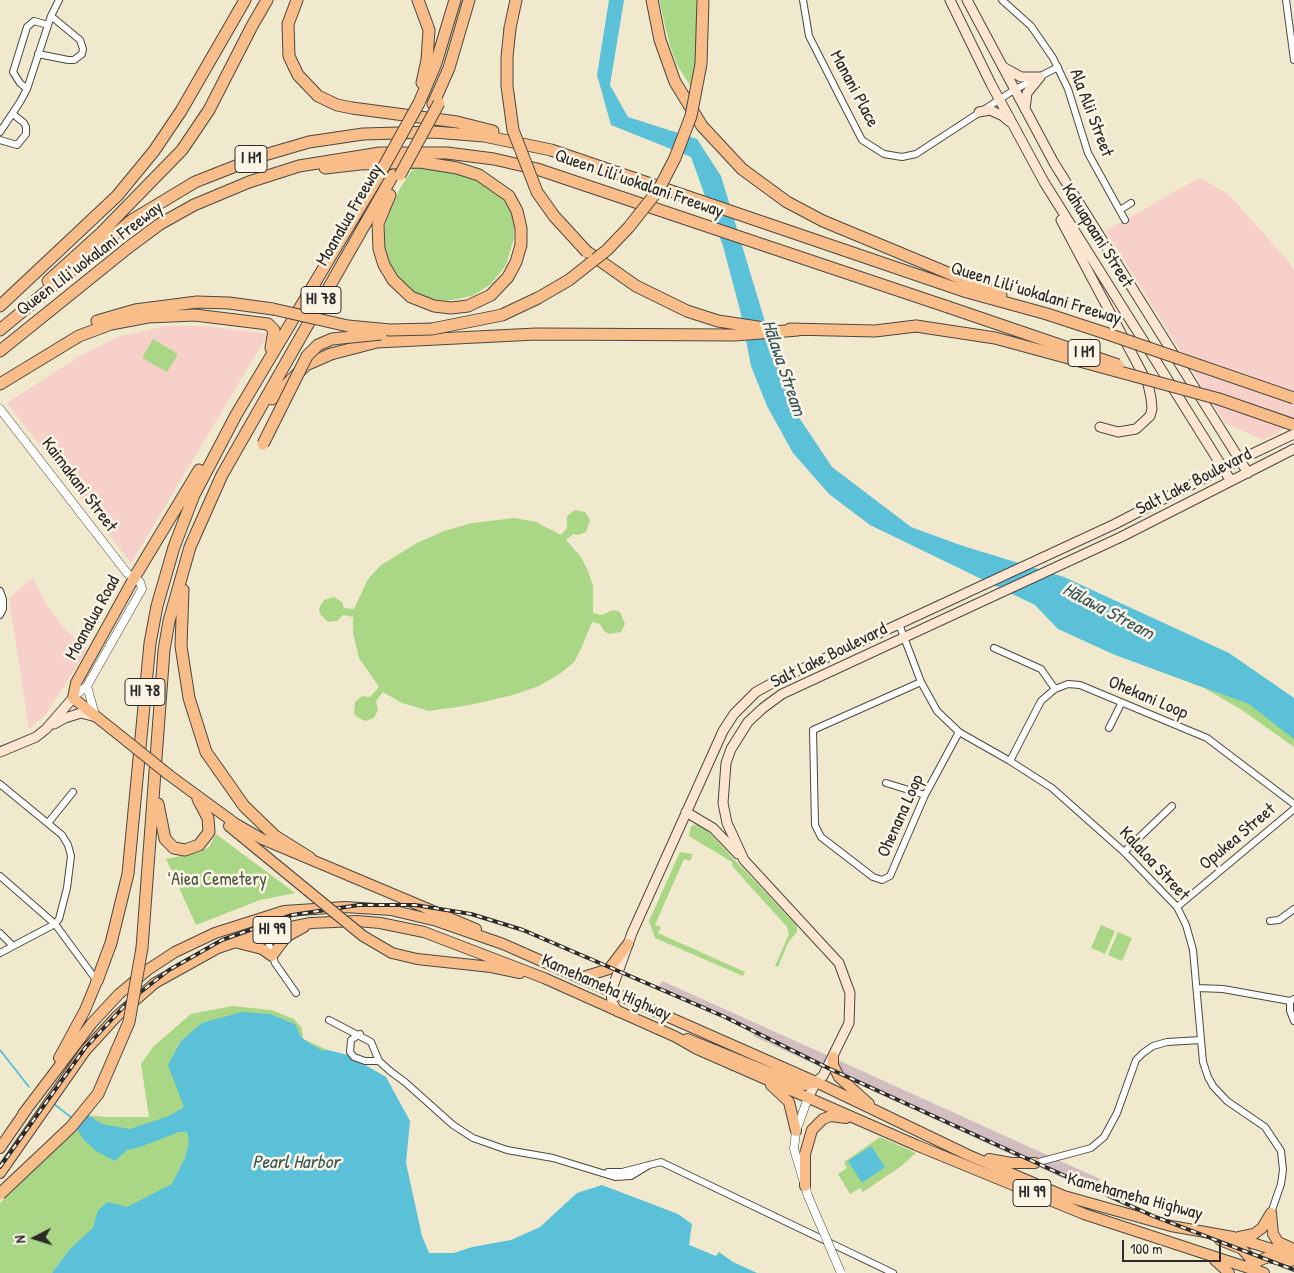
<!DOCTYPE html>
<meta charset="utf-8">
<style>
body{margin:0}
#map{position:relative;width:1294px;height:1273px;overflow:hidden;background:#f1e9cd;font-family:"Patrick Hand",sans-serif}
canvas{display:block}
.north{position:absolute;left:10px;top:1213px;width:50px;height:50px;-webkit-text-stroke:4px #fcf5e5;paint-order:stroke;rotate:265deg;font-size:14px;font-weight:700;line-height:20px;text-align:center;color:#2b2b2b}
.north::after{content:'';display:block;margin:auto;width:18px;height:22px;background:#2b2b2b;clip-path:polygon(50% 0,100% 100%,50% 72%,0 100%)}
.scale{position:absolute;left:1122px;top:1240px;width:99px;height:22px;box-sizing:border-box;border:2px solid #2b2b2b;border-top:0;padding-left:6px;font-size:15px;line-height:18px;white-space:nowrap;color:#2b2b2b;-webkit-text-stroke:4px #fcf5e5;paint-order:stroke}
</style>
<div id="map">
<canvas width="1294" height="1273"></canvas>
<div class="north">N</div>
<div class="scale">100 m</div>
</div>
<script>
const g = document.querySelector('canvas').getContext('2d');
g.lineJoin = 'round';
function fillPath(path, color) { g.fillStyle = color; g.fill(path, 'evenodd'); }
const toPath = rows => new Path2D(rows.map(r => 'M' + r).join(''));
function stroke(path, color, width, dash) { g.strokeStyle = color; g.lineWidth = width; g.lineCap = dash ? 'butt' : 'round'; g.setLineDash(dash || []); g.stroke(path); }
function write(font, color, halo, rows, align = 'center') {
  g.font = font + ' "Patrick Hand",sans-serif'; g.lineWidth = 5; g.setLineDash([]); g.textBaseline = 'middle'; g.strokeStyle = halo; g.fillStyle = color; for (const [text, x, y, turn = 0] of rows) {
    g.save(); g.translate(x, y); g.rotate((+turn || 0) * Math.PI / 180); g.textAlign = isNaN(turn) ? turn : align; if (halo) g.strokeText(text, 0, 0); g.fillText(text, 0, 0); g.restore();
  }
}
fillPath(toPath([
 [1197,179,1206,181,1228,194,1289,262,1294,271,1294,424,1263,440,1225,423,1106,231],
 [167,326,207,326,268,334,131,563,7,403,83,354,121,336],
 [33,578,48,607,61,625,87,650,45,715,29,729,9,598]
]), '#f7d0c9');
fillPath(toPath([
 [662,981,840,1061,1100,1179,1093,1192,753,1036,754,1032,726,1017,658,988]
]), '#d2bec1');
fillPath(toPath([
 [659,0,698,0,698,50,691,87,677,65,670,46],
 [416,164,474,174,501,196,510,210,514,224,514,238,506,265,491,284,472,296,446,301,426,298,407,289,390,267,385,250,385,226,399,190],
 [153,339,178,354,167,372,142,358],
 [575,510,585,512,590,520,586,532,578,535,573,534,566,540,581,557,588,571,593,586,593,613,602,615,613,610,620,612,625,624,621,632,609,634,604,631,600,624,592,622,581,649,574,662,561,673,539,686,513,695,470,705,429,711,402,703,383,692,376,701,378,710,374,718,365,721,357,717,354,713,355,702,362,696,370,697,379,687,359,658,353,633,353,617,343,615,337,621,328,622,320,614,319,608,324,600,334,597,342,602,344,608,354,609,368,579,381,565,417,543,444,531,472,523,514,518,536,522,561,535,567,528,567,516],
 [1162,659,1294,722,1294,747,1242,710,1204,688,1135,662],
 [700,823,797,926,797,932,789,941,778,967,775,966,789,934,787,927,732,866,732,862,689,836,691,826],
 [216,834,295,893,260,900,196,925,166,859,200,852,209,847],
 [680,852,693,854,690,861,684,859,655,925,661,927,658,933,745,972,743,976,655,938,649,921],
 [1101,925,1115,931,1105,954,1091,948],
 [1118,932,1132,938,1122,961,1108,955],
 [232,1006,271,1010,294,1019,302,1028,303,1039,328,1050,330,1055,193,1102,176,1117,115,1134,88,1115,105,1117,149,1117,141,1064,153,1047,191,1014],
 [83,1116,93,1143,179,1132,196,1127,178,1182,88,1243,70,1249,52,1273,0,1273,0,1203,38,1166],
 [880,1137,916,1153,900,1167,863,1192,860,1188,850,1194,838,1174,847,1168,844,1162]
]), '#a9d785');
fillPath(toPath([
 [609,0,624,0,610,85,628,117,697,139,721,176,779,368,798,416,832,467,911,527,960,545,1064,577,1229,653,1294,698,1294,739,1249,704,1115,655,1058,629,1035,605,870,525,829,494,793,453,767,406,751,366,740,310,723,246,691,157,611,125,597,75],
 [242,1012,270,1014,295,1024,301,1037,309,1043,323,1051,328,1050,348,1055,386,1077,410,1121,406,1163,422,1236,429,1253,454,1253,472,1247,511,1240,540,1227,577,1193,602,1185,678,1214,692,1224,689,1245,716,1256,719,1252,733,1262,757,1273,52,1273,70,1249,93,1228,98,1210,108,1202,127,1207,172,1184,185,1158,189,1142,187,1132,179,1132,140,1147,127,1150,115,1161,96,1151,83,1139,77,1129,88,1115,102,1124,130,1129,169,1116,184,1107,168,1065,181,1041,202,1023],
 [871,1146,885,1167,862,1183,848,1161]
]), '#5bc1d9');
stroke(toPath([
 [0,1050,29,1087],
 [54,1104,72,1118]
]), '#5bc1d9', 2);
const minor = toPath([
 [803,0,809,36,844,105,862,140,884,154,902,157,916,154,1014,90,1058,67],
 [1002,0,1031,26,1053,58,1068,89,1088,153,1125,220],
 [1286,0,1294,60],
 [38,54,68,60,74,60,82,54,83,49,80,40,51,16],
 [27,89,20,83,13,72,27,27,34,21,48,25],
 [0,132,20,102,27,89,51,16,59,0],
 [0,140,17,145,26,134,26,127,24,123,13,114],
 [1120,210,1131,203],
 [0,591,3,599,3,609,0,615],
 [899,624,921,682,937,711,959,732,1010,761,1052,788,1124,852,1177,907,1186,925,1193,950,1203,1062,1208,1077,1213,1086,1227,1101,1265,1127,1281,1151,1283,1170,1281,1184,1271,1213],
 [994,648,1041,669,1055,689],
 [921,682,813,730,815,825,821,837,873,877,882,880,890,876,925,795,959,732],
 [1109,728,1121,704],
 [1010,761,1041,701,1055,689,1068,684,1080,685,1207,738,1294,804],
 [886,783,925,795],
 [0,784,62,835,68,845,71,856,67,888,59,919,55,924,0,953],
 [48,823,73,792],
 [1124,852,1172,806],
 [0,876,55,924,97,981],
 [1177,907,1294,809],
 [1270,921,1279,920,1294,909],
 [265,932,275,963,296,993],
 [0,933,13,946],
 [1198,988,1223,989,1290,1001,1294,999],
 [1290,1001,1290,1011,1294,1021],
 [329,1020,371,1042,379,1061,390,1071,406,1083,453,1125,473,1138,507,1150,553,1158,615,1177,631,1176,649,1165],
 [360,1034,351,1040,350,1052,354,1057,365,1061,379,1061],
 [1035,1163,1091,1148,1104,1137,1117,1113,1136,1060,1143,1053,1153,1046,1167,1042,1201,1040],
 [608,1172,622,1172,661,1162,893,1273]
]);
const tertiary = toPath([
 [0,409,127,573,140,582,142,589,87,686,73,697],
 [87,686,95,715],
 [808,1098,796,1131,794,1149,808,1196]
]);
const secondary = toPath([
 [950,0,991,84,1044,182,1231,481],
 [967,0,1054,163,1248,473],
 [1003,67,1021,77,1040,77],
 [1025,109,1027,93,1040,77],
 [979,112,990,110,1003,116,1010,122],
 [1061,220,1148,384,1151,398,1152,409,1150,416,1136,429,1118,432,1100,427],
 [54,724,65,718,81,713,96,717],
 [0,752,36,737,46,729,73,698],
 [686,812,713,828,738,854],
 [618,1012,612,1002,611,992,632,933,723,731,734,714,756,692,776,681,1115,524,1239,460,1294,434],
 [808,1098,816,1082,823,1076,849,1023,850,993,839,963,744,860,727,823,723,803,726,763,731,749,748,722,763,708,782,694,1121,537,1294,449]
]);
const primary = toPath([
 [128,742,73,698,76,683,134,578],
 [169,775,236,824,262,839,476,929],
 [229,826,307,890],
 [363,936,392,953,417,959,491,967,520,973],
 [234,942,262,949,272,956,286,937,304,927],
 [580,978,609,969,628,944],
 [687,1039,795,1083,805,1085,816,1082],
 [833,1057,833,1065,839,1077,869,1104],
 [59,1058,85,1010,97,981],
 [771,1085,789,1102,796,1131],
 [23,1114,92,1023,119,994,149,969,175,952,215,933,284,911,345,907,391,910,437,921,503,944,816,1082,968,1155,1064,1196,1171,1226,1233,1237,1294,1256],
 [0,1148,27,1109],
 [989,1159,1011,1163,1035,1163],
 [0,1173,85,1051,117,1016,155,983,218,948,265,932,311,923,357,921,380,923,424,932,544,978,676,1037,697,1049,916,1145,1084,1214,1264,1273],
 [805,1186,805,1154,812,1130,823,1119,831,1116,846,1118],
 [1271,1213,1273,1234,1278,1242,1294,1249],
 [1239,1237,1254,1234,1262,1228,1271,1213],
 [1220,1240,1242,1249,1250,1258,1252,1269],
 [1215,1260,1229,1273],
 [1252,1269,1258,1261,1268,1257,1291,1261]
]);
const motorway = toPath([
 [297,0,288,24,289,56,298,75,318,96,337,105,352,108,457,122,493,131],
 [418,0,429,30,427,60,422,83],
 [652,0,660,40,675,82,702,126,742,169,787,202,823,221,1001,295],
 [510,28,516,0],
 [701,64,703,0],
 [419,103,436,63,455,0],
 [433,104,449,68,469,0],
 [325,168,360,164,420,162,457,168,479,175,509,196,517,211,521,228,521,245,516,262,508,277,491,295,468,306,451,308,434,306,411,297,393,280,384,265,379,249,378,224,390,195],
 [589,253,636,286,687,311,718,321,764,328],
 [48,281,101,233,182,150,209,110,252,26,267,0],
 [0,306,117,196,154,151,181,111,245,0],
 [97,321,135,310,197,302,229,303,273,309],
 [790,329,875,331,916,326],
 [0,330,132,220,195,182,261,156,309,142,363,134,434,132,484,136,551,150,967,292,1047,314,1105,333],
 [0,351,129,247,160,224,194,205,249,182,299,166,380,153,447,153,494,159,537,169,948,307],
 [0,384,79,336,111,324,148,317,195,315,268,324,274,330,271,348],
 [272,399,306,365,331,354,377,342,536,334,735,335,798,330],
 [1219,399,1294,425],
 [134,578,199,470],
 [183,590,181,646,189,698,206,752,244,806,275,836,310,858],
 [158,804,165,839,174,848,185,850,199,845,209,832,208,818,198,799],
 [142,948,164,650,169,621,190,547,222,475,393,175],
 [97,981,111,943,128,874,150,643,157,606,174,547,194,495,236,415,378,177]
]);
stroke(minor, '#494843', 8);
stroke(tertiary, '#494843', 9);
stroke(secondary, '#494843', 11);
stroke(primary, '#494843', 12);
stroke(motorway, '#494843', 13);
stroke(minor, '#fff', 6);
stroke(tertiary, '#fff', 8);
stroke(secondary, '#fde5d0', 9);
stroke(primary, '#f9bd89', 10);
stroke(motorway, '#f9bd89', 11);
const rail = toPath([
 [0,1167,85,1048,129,1001,169,970,222,940,292,915,359,905,415,905,471,914,523,930,725,1017,830,1069,1153,1216,1294,1270]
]);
stroke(rail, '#2b2b2b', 4);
stroke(rail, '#fcf5e5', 2, [5.5]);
const tertiaryBridge = toPath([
 [808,1196,841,1273]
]);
const primaryBridge = toPath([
 [128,742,169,775],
 [307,890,363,936]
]);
const motorwayBridge = toPath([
 [510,28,507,57,507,86,513,130,537,192,554,216,587,252],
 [400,175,439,103],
 [378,177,419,103],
 [948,307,1118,365],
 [273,309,348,326,390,330,432,329,502,315,538,298,569,280,607,250,629,227,659,189,675,158,691,116,701,64],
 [916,326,995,338,1219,399],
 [1105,333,1294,398],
 [263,444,307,356,318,345,332,339,381,334],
 [0,1194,71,1127,98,1094,129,1022,142,948]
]);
stroke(tertiaryBridge, '#494843', 9, []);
stroke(primaryBridge, '#494843', 12, []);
stroke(motorwayBridge, '#494843', 13, []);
stroke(tertiaryBridge, '#fff', 8);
stroke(primaryBridge, '#f9bd89', 10);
stroke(motorwayBridge, '#f9bd89', 11);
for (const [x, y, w] of [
 [251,159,32],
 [321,300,40],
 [1084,353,32],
 [145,692,40],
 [272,930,38],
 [1032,1193,38]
]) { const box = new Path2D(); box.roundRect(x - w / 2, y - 13.5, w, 27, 4); g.fillStyle = '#fcf5e5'; g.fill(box); stroke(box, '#2b2b2b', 1); }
write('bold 16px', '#2b2b2b', null, [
 ["I H1",251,159],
 ["HI 78",321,300],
 ["I H1",1084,353],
 ["HI 78",145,692],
 ["HI 99",272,930],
 ["HI 99",1032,1193]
]);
write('18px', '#2b2b2b', '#fcf5e5', [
 ["Manani Place",854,89,62],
 ["Ala Alii Street",1091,113,69],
 ["Queen Liliʻuokalani Freeway",639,184,19],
 ["Moanalua Freeway",350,215,-60],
 ["Kahuapaani Street",1097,236,58],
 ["Queen Liliʻuokalani Freeway",90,259,-37],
 ["Queen Liliʻuokalani Freeway",1036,294,17],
 ["Salt Lake Boulevard",1194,482,-27],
 ["Kaimakani Street",79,485,53],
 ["Moanalua Road",93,618,-61],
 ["Salt Lake Boulevard",829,656,-26],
 ["Ohekani Loop",1148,698,23],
 ["Ohenana Loop",901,816,-66],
 ["Opukea Street",1238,837,-40],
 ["Kalaloa Street",1154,864,47],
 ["Kamehameha Highway",606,988,24],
 ["Kamehameha Highway",1135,1197,15]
]);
write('18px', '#4a5642', '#fcf5e5', [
 ["ʻAiea Cemetery",217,880]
]);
write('italic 19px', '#39585f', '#fcf5e5', [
 ["Hālawa Stream",783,368,71],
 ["Hālawa Stream",1108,612,28],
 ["Pearl Harbor",296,1163]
]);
</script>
